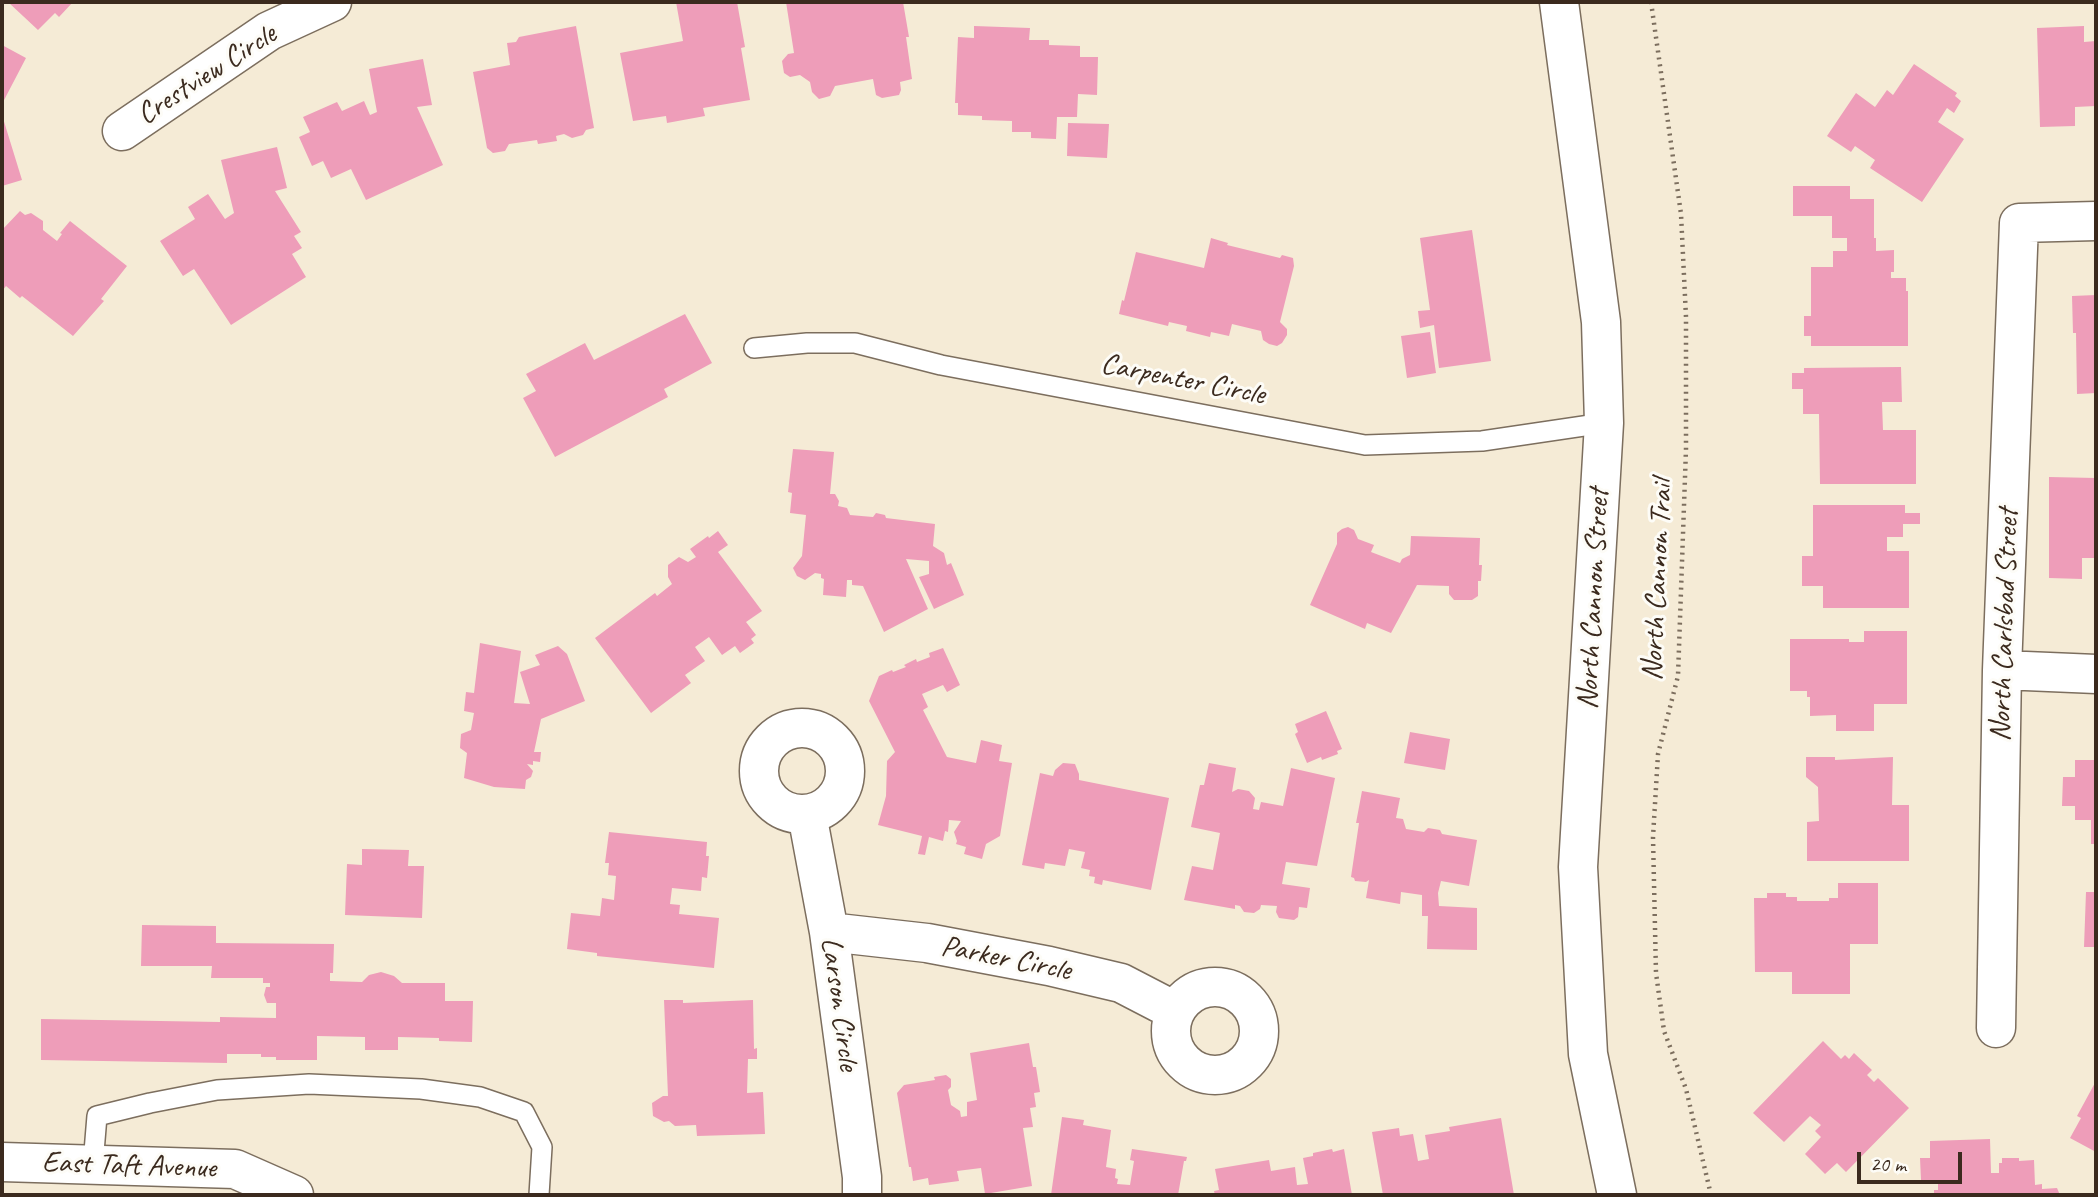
<!DOCTYPE html>
<style>
body{margin:0}
#map{position:relative;width:2098px;height:1197px;overflow:hidden;background:#f5ebd6;font-family:Caveat,sans-serif}
canvas{display:block}
.frame{position:absolute;inset:0;border:4px solid #3b2a1e;pointer-events:none}
.scale{position:absolute;left:1857px;top:1152px;width:105px;height:32px;box-sizing:border-box;border:4px solid #3b2a1e;border-top:0;padding-left:9px;font-size:21px;line-height:24px;white-space:nowrap;color:#3b2a1e;-webkit-text-stroke:5px #fdfcf7;paint-order:stroke}
</style>
<div id="map">
<canvas width="2098" height="1197"></canvas>
<div class="frame"></div>
<div class="scale">20 m</div>
</div>
<script>
const g = document.querySelector('canvas').getContext('2d');
g.lineJoin = 'round';
function fillPath(path, color) { g.fillStyle = color; g.fill(path, 'evenodd'); }
const toPath = rows => new Path2D(rows.map(r => 'M' + r).join(''));
function stroke(path, color, width, dash) { g.strokeStyle = color; g.lineWidth = width; g.lineCap = dash ? 'butt' : 'round'; g.setLineDash(dash || []); g.stroke(path); }
function write(font, color, halo, rows, align = 'center') {
  g.font = font + ' Caveat,sans-serif'; g.lineWidth = 6; g.setLineDash([]); g.textBaseline = 'middle'; g.strokeStyle = halo; g.fillStyle = color; for (const [text, x, y, turn = 0] of rows) {
    g.save(); g.translate(x, y); g.rotate((+turn || 0) * Math.PI / 180); g.textAlign = isNaN(turn) ? turn : align; if (halo) g.strokeText(text, 0, 0); g.fillText(text, 0, 0); g.restore();
  }
}
fillPath(toPath([
 [8,2,73,2,59,17,55,13,38,30],
 [676,2,737,2,745,47,741,48,750,100,703,108,705,116,667,123,666,116,633,121,620,53,683,41],
 [786,2,903,2,909,37,906,37,912,79,900,82,901,90,899,95,882,98,876,95,873,79,835,86,830,96,819,99,812,92,810,82,800,75,790,77,784,73,782,61,788,54,794,53],
 [576,26,594,128,586,130,583,135,572,138,564,134,556,136,557,141,538,144,537,140,509,144,505,151,493,153,487,148,473,72,510,65,507,43,516,42,519,37],
 [974,26,1030,28,1029,40,1049,40,1049,45,1080,46,1080,57,1098,57,1097,95,1078,94,1077,117,1057,117,1056,139,1031,138,1031,132,1012,132,1012,121,982,120,982,116,958,115,958,103,955,103,958,37,974,38],
 [2084,26,2084,42,2096,41,2096,106,2075,107,2075,126,2040,127,2037,28],
 [2,45,26,58,2,104],
 [423,59,432,105,417,107,443,165,366,200,351,169,331,178,323,161,312,166,299,137,310,132,303,117,337,102,342,111,364,101,370,115,377,112,369,69],
 [1914,64,1957,93,1955,96,1961,101,1954,113,1947,108,1938,122,1964,139,1922,202,1870,168,1875,160,1855,146,1851,152,1827,136,1856,93,1875,107,1887,90,1893,95],
 [2,115,22,180,2,186],
 [1068,123,1109,124,1107,158,1067,156],
 [277,147,287,188,275,191,301,232,294,236,302,248,292,254,306,277,231,325,194,269,183,276,160,241,195,219,188,207,208,194,225,219,234,213,221,160],
 [1793,186,1850,186,1850,199,1874,199,1874,238,1876,238,1876,251,1894,250,1894,272,1891,272,1891,278,1906,278,1906,291,1908,291,1908,346,1811,346,1811,336,1804,336,1804,316,1811,316,1811,267,1833,267,1833,251,1847,251,1847,238,1832,238,1832,216,1793,216],
 [20,211,25,215,31,213,43,221,43,230,57,241,62,234,60,233,70,221,127,266,101,299,104,301,73,336,22,296,20,298,6,286,2,291,2,230],
 [1472,230,1491,361,1439,368,1434,325,1420,328,1418,311,1430,310,1420,238],
 [1211,238,1228,243,1227,245,1280,258,1282,255,1293,258,1294,266,1280,322,1287,329,1287,335,1282,343,1277,346,1269,344,1263,340,1261,331,1232,324,1229,336,1211,332,1210,337,1186,331,1187,326,1169,322,1168,326,1119,314,1122,300,1124,301,1136,252,1204,268],
 [2096,295,2096,393,2077,394,2076,333,2073,333,2072,296],
 [685,314,712,363,664,389,668,397,555,457,523,398,536,391,526,374,585,343,594,360],
 [1430,332,1436,373,1407,378,1401,336],
 [1901,367,1902,402,1882,402,1883,430,1916,430,1916,484,1820,484,1819,414,1803,414,1803,389,1792,389,1792,373,1804,373,1804,368],
 [793,449,834,452,830,494,835,494,839,501,838,506,847,508,850,515,873,517,876,513,885,515,886,518,935,524,933,546,944,553,947,565,951,563,964,595,934,609,919,577,929,574,929,561,906,559,928,609,884,632,863,586,852,585,852,580,847,580,846,597,823,595,824,579,821,578,821,574,815,573,805,580,797,576,793,568,802,556,806,515,790,513,792,493,788,492],
 [2049,477,2096,478,2096,558,2082,558,2082,579,2049,578],
 [1813,505,1905,505,1905,513,1920,513,1920,524,1903,524,1903,537,1887,537,1887,551,1909,551,1909,608,1823,608,1823,586,1802,586,1802,556,1813,556],
 [1348,527,1354,530,1358,539,1374,545,1371,552,1400,563,1402,559,1410,555,1411,536,1480,538,1479,565,1482,565,1481,581,1478,581,1478,596,1472,600,1454,600,1449,594,1449,586,1417,585,1391,633,1367,623,1365,629,1310,605,1337,544,1337,533,1342,529],
 [718,531,728,545,718,552,762,611,746,622,756,635,751,639,754,643,740,653,735,646,722,655,709,637,695,647,705,661,685,675,691,683,651,713,595,638,655,593,657,596,672,584,668,577,668,565,679,557,688,562,696,557,690,549,708,536,709,538],
 [1864,631,1907,631,1907,704,1874,704,1874,731,1836,731,1836,715,1810,716,1810,697,1807,697,1807,691,1790,691,1790,639,1849,639,1849,642,1864,642],
 [480,643,521,651,514,703,530,704,520,672,540,665,535,655,558,646,567,654,585,701,541,719,534,752,541,752,540,762,533,761,533,765,527,764,533,771,531,777,526,780,525,789,494,787,464,778,467,753,460,748,461,734,471,730,474,713,464,711,466,692,474,693],
 [943,648,960,685,947,692,943,685,922,694,928,707,923,710,947,757,976,763,981,740,1002,745,999,761,1012,763,1000,836,986,844,982,859,964,854,966,847,956,844,957,841,954,832,961,821,949,820,948,832,945,831,943,841,929,837,925,855,918,854,922,836,878,825,886,796,887,761,895,752,869,701,879,676,892,670,893,672,906,667,904,665,916,659,917,662,930,657,929,653],
 [1326,711,1342,749,1337,751,1338,754,1322,760,1321,757,1307,763,1295,734,1298,732,1295,724],
 [1410,732,1450,739,1445,770,1404,763],
 [1806,757,1835,757,1835,760,1893,757,1892,805,1909,805,1909,861,1807,861,1807,822,1819,821,1818,787,1806,777],
 [2075,760,2096,760,2096,844,2091,844,2091,820,2075,820,2075,806,2062,806,2063,777,2075,777],
 [1063,763,1075,764,1079,774,1079,780,1169,798,1151,890,1103,880,1102,885,1094,883,1095,877,1089,876,1090,870,1081,868,1085,852,1069,849,1065,866,1045,863,1044,869,1022,865,1040,773,1053,776,1055,770],
 [1209,763,1236,768,1232,792,1238,789,1249,791,1255,798,1253,809,1259,810,1261,802,1283,806,1291,768,1335,778,1317,866,1286,862,1282,884,1310,888,1307,908,1299,907,1298,917,1294,920,1279,918,1276,912,1277,906,1261,905,1260,909,1254,913,1244,912,1240,906,1235,905,1235,909,1184,900,1192,866,1213,870,1220,833,1191,827,1200,785,1204,785],
 [1362,791,1400,798,1396,818,1403,819,1406,829,1424,832,1428,828,1440,830,1442,834,1477,840,1469,886,1441,881,1438,893,1439,906,1477,908,1477,950,1427,949,1428,916,1422,916,1422,895,1401,892,1400,904,1366,898,1369,880,1366,882,1355,881,1354,878,1351,877,1359,823,1356,823],
 [609,832,707,842,706,856,709,856,707,878,702,877,701,891,672,888,670,904,680,905,679,914,719,918,714,968,597,956,597,953,567,949,571,913,600,916,602,898,614,900,616,876,608,875,609,863,605,863],
 [362,849,409,850,408,866,424,866,422,918,345,915,347,864,362,865],
 [1838,883,1878,883,1878,944,1850,944,1850,994,1792,994,1792,972,1755,972,1754,898,1767,898,1767,893,1786,893,1786,897,1797,897,1797,901,1829,901,1829,898,1838,898],
 [2086,892,2096,892,2096,947,2084,947],
 [142,925,216,926,216,943,334,944,333,973,330,973,330,981,362,982,369,975,381,972,394,976,402,983,445,983,445,1001,473,1001,472,1042,439,1041,439,1038,398,1037,398,1050,365,1050,365,1037,317,1036,317,1060,276,1060,276,1057,261,1057,261,1054,227,1054,227,1063,41,1060,41,1019,220,1022,220,1017,276,1018,276,1003,267,1003,264,995,266,987,270,987,270,983,263,983,263,978,211,978,212,966,141,966],
 [664,1000,683,1000,683,1003,753,1000,754,1049,757,1048,757,1059,748,1059,747,1093,763,1092,765,1134,697,1136,696,1125,675,1126,669,1121,664,1122,653,1116,652,1103,663,1096,668,1096],
 [1823,1041,1841,1059,1845,1055,1849,1059,1854,1053,1872,1070,1867,1075,1874,1082,1878,1078,1909,1108,1846,1172,1837,1163,1825,1174,1805,1154,1821,1137,1815,1131,1821,1125,1810,1116,1784,1142,1753,1113],
 [1029,1043,1033,1067,1036,1067,1040,1092,1034,1093,1036,1107,1030,1108,1033,1127,1023,1128,1032,1186,985,1194,981,1168,957,1171,959,1181,929,1185,928,1178,913,1181,911,1167,909,1167,897,1093,904,1085,935,1080,934,1077,946,1075,951,1079,951,1087,948,1090,951,1105,960,1111,961,1117,967,1116,967,1102,977,1100,970,1053],
 [2096,1081,2096,1152,2070,1138,2081,1118,2077,1116],
 [1062,1117,1084,1120,1083,1125,1111,1130,1106,1167,1116,1169,1115,1178,1118,1179,1117,1184,1130,1185,1134,1161,1130,1160,1132,1149,1187,1157,1186,1161,1184,1161,1178,1195,1051,1195],
 [1501,1118,1514,1195,1383,1195,1372,1132,1399,1128,1400,1136,1413,1134,1418,1161,1429,1159,1425,1135,1450,1131,1449,1127],
 [1990,1139,1991,1173,1999,1173,1999,1163,2002,1163,2002,1158,2019,1158,2019,1161,2034,1160,2035,1185,2042,1184,2042,1189,2057,1188,2060,1195,1934,1195,1934,1190,1938,1190,1938,1180,1921,1180,1920,1158,1930,1158,1930,1141],
 [1332,1149,1333,1152,1344,1149,1352,1195,1215,1195,1214,1191,1219,1190,1215,1169,1269,1160,1271,1171,1295,1167,1297,1185,1308,1184,1303,1158,1313,1156,1313,1153]
]), '#ee9db9');
const service = toPath([
 [754,348,807,343,855,343,941,365,1365,445,1482,441,1604,423],
 [93,1164,97,1116,150,1103,217,1090,309,1084,421,1089,480,1097,524,1112,542,1147,539,1195]
]);
const minor = toPath([
 [122,131,269,31,332,2],
 [2002,670,2096,674],
 '759 771a43 43 0 1 1 86 0a43 43 0 1 1-86 0Z',
 [807,814,829,932,862,1177,862,1195],
 [829,932,927,943,1049,966,1121,983,1175,1011],
 '1171 1031a44 44 0 1 1 88 0a44 44 0 1 1-88 0Z',
 [1996,1028,2002,670,2019,223,2096,221]
]);
const tertiary = toPath([
 [2,1162,235,1169,294,1195]
]);
const primary = toPath([
 [1559,2,1601,322,1604,423,1578,867,1588,1054,1617,1195]
]);
stroke(service, '#7c6e5e', 22);
stroke(minor, '#7c6e5e', 41);
stroke(tertiary, '#7c6e5e', 41);
stroke(primary, '#7c6e5e', 41);
stroke(toPath([
 [1651,2,1681,214,1686,317,1686,449,1678,676,1658,754,1653,837,1656,973,1664,1031,1686,1089,1711,1195]
]), '#7c6e5e', 4.5, [2, 5]);
stroke(service, '#fff', 19);
stroke(minor, '#fff', 38);
stroke(tertiary, '#fff', 38);
stroke(primary, '#fff', 38);
write('30px', '#3b2a1e', '#fdfcf7', [
 ["Crestview Circle",207,75,-33],
 ["Carpenter Circle",1183,380,11],
 ["North Cannon Trail",1658,580,-87],
 ["North Cannon Street",1594,599,-87],
 ["North Carlsbad Street",2005,625,-88],
 ["Parker Circle",1006,959,11],
 ["Larson Circle",839,1004,82],
 ["East Taft Avenue",129,1166,2]
]);
</script>
